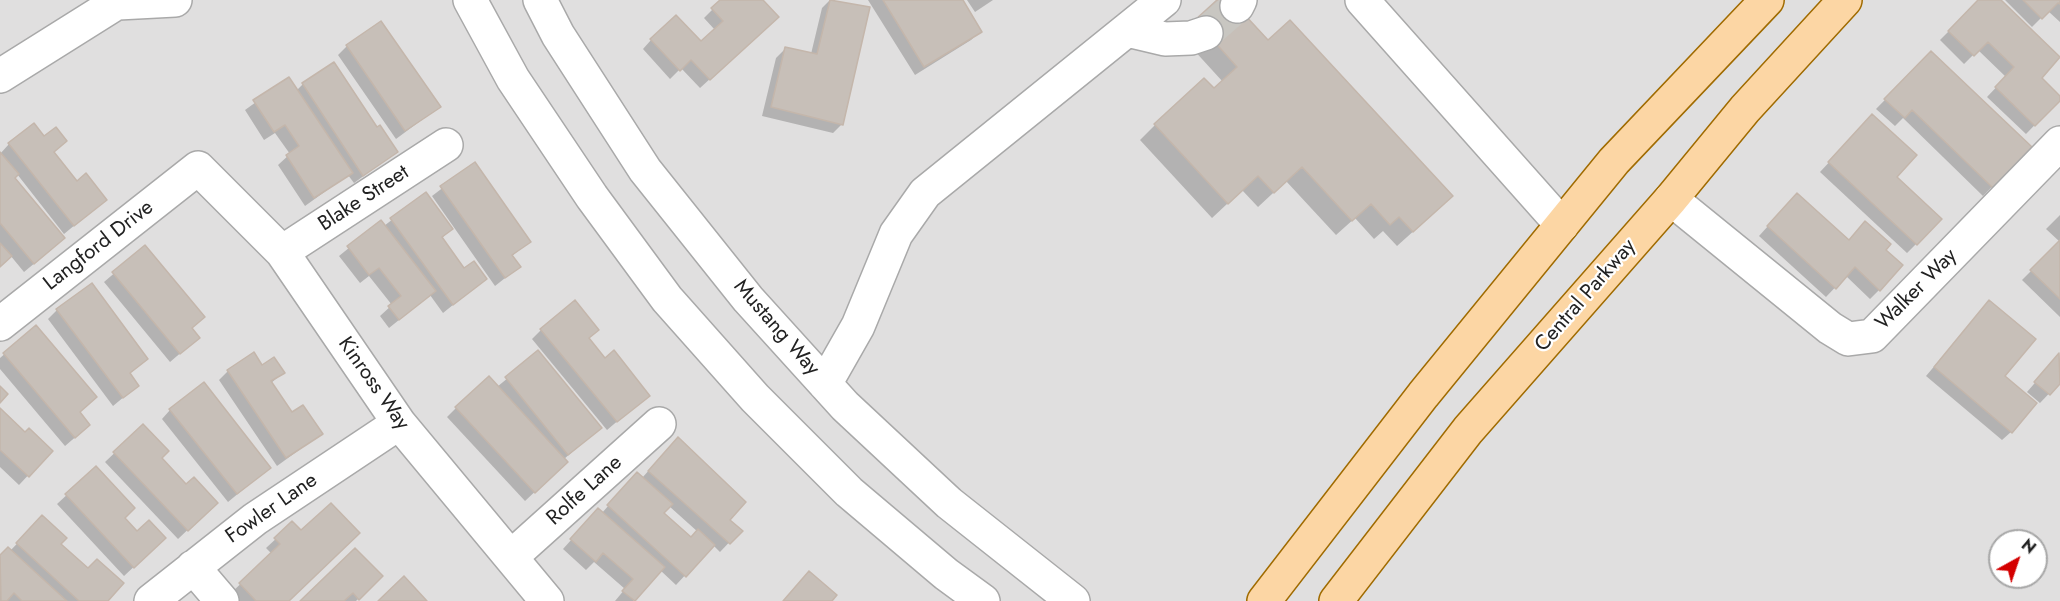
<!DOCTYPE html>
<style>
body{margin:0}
#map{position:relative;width:2060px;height:601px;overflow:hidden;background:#f2efe9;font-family:Jost,sans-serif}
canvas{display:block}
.north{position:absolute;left:1988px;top:529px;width:60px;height:60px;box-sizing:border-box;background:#fff;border:2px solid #a7a7a7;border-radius:50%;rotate:40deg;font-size:16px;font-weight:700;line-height:24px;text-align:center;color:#222}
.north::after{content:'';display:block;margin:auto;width:21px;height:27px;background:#d40000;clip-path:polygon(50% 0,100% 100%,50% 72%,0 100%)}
</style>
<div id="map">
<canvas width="2060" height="601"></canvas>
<div class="north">N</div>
</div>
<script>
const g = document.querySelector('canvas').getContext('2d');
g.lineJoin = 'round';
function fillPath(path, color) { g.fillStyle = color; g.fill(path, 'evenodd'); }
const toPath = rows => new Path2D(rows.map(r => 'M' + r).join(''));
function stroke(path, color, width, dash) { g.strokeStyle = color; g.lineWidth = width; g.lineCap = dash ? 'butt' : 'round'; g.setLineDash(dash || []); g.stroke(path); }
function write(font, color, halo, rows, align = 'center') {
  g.font = font + ' Jost,sans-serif'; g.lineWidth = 4.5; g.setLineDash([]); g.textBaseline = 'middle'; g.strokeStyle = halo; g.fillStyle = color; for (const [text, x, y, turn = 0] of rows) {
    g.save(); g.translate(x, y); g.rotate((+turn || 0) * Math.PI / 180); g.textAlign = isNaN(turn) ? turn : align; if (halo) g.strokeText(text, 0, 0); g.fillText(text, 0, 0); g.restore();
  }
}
fillPath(toPath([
 [0,0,2060,0,2060,601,0,601],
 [2000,541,2036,541,2036,577,2000,577]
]), '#e0dfdf');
fillPath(toPath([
 [722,0,761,0,768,26,700,88,681,68,670,79,643,49,651,40,700,44,715,30,704,18],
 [830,0,869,8,842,124,833,133,762,116,776,58,785,49,811,54,822,8],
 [868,0,961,0,980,31,971,40,915,75],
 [967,0,993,0,975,12],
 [1219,0,1436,211,1397,246,1383,231,1374,239,1355,218,1336,235,1286,181,1258,207,1242,190,1212,218,1140,140,1155,125,1223,82,1181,36],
 [1980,0,1999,0,2059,58,2039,78,2060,99,2026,134,1987,97,2006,77,1978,50,1964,64,1940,40],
 [2005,0,2060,0,2060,22,2048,11,2032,27],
 [347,46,439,107,396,139,338,55],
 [1931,53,2030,147,1983,196,1903,118,1895,126,1876,109],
 [288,79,296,91,303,84,377,129,396,152,354,183,348,175,305,206,278,165,290,154,275,133,264,140,245,110],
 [1864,125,1894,177,1916,244,1907,253,1820,172],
 [9,144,53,153,77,183,105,200,64,234,17,174,13,178,54,247,24,272,10,255,0,265,0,154],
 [474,164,529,241,511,257,519,267,495,286,432,196],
 [425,194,451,229,441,239,464,270,485,279,443,313,430,295,389,328,380,316,392,305,369,276,360,283,339,256,381,222,384,226],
 [1788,204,1848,241,1883,250,1879,290,1870,299,1846,276,1826,297,1759,236],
 [2060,215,2060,317,2022,280,2060,242,2046,229],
 [145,247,198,338,170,362,104,282],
 [57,310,146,359,129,374,137,386,113,406,48,319],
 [1981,311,2002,376,2011,432,2002,440,1926,376],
 [36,327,79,434,65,446,0,369,0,358],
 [541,330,588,339,604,360,648,395,607,430,532,339],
 [538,353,600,428,564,459,557,471,525,501,447,417,456,408,497,387],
 [2059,355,2060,382,2040,403,2027,392],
 [262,367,283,373,271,383,292,414,321,434,277,466,219,380,228,371],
 [0,410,25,434,51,451,19,485,0,467],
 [170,410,269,468,228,502,162,419],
 [143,426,160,458,186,486,216,503,178,539,105,462],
 [669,448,728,520,740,531,720,552,713,545,676,585,660,570,633,601,615,601,625,589,594,562,586,570,563,549,590,519,602,513,628,483,642,478],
 [669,506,698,532,691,539,662,514],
 [96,468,123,518,155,547,124,576,57,504],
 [292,524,287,601,239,601,231,593,272,554,266,548],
 [34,526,59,544,106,601,0,601,0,557,8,549,10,551],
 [381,576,356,601,302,601]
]), '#0003');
const building = toPath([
 [720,0,763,0,779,17,710,80,691,60,680,71,650,39,676,15,701,41,723,21,711,8,720,0],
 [830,0,870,7,843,125,771,107,785,47,817,54,830,0],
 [883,0,963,0,982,32,924,67,883,0],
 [1217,0,1231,0,1268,40,1290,20,1453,196,1413,232,1399,217,1390,225,1371,204,1352,221,1302,167,1274,193,1258,176,1228,204,1154,124,1204,78,1214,88,1237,67,1195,20,1217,0],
 [1978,0,2001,0,2060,57,2042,78,2060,96,2060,101,2035,126,1995,87,2014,67,1988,42,1974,56,1948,31,1978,0],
 [2023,0,2060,0,2060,4,2058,3,2042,19,2023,0],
 [381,21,441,107,405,131,346,45,381,21],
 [1931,51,2032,147,1993,188,1912,110,1905,118,1884,99,1931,51],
 [334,62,377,127,380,125,398,152,363,176,302,83,334,62],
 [289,77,353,173,314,198,286,155,299,146,285,125,274,132,253,100,289,77],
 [1872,114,1917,155,1897,177,1942,219,1917,245,1828,162,1872,114],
 [34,123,44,136,56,127,67,141,54,152,77,181,86,173,107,200,74,226,8,143,34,123],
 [0,152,19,174,15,178,65,238,34,264,0,223,0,152],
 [475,162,531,242,512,255,521,267,505,278,440,186,475,162],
 [426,192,453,229,442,237,464,268,474,261,487,279,453,305,390,218,426,192],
 [1797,193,1849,240,1865,221,1891,244,1886,250,1903,265,1880,291,1855,267,1836,289,1767,226,1797,193],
 [381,220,436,291,399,320,388,306,401,296,379,268,369,275,347,246,381,220],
 [2060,240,2060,299,2030,270,2060,240],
 [0,243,12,256,0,267,0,243],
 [145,245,205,317,192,328,200,338,180,354,112,272,145,245],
 [92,283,148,359,130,373,139,386,123,398,56,309,92,283],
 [575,300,599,330,589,338,605,358,614,350,650,396,617,422,540,329,575,300],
 [1989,300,2036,339,2005,376,2037,403,2012,433,1934,367,1989,300],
 [36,325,97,397,80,412,90,425,75,438,3,353,36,325],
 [538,350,602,428,568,455,505,377,538,350],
 [254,352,262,365,274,357,285,373,271,381,292,412,303,405,323,434,286,458,227,370,254,352],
 [2059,353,2060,384,2050,395,2034,382,2059,353],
 [489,376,568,462,535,493,455,407,489,376],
 [204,382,271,468,237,494,169,409,204,382],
 [0,386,8,394,0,403,0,386],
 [0,408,25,432,29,428,53,451,29,477,0,450,0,408],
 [143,424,169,451,162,458,186,484,194,477,218,503,188,531,113,452,143,424],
 [678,437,746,502,730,520,743,531,730,544,648,471,678,437],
 [96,466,135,508,125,518,137,531,149,520,166,538,134,568,65,494,96,466],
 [637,472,673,504,664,513,691,537,698,529,715,545,686,577,607,505,637,472],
 [331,503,360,533,289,601,256,601,239,583,280,544,274,538,292,521,301,530,331,503],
 [598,508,665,567,635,601,622,591,633,579,603,553,596,562,570,539,598,508],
 [42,515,67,538,61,544,88,568,97,559,124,583,108,601,79,601,16,543,42,515],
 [8,547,67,601,22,601,14,593,7,601,1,601,0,555,8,547],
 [355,548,383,576,359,600,353,593,344,601,300,601,355,548],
 [809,571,837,595,832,601,783,601,809,571],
 [404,576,427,601,378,601,404,576]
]);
fillPath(building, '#c7bfb8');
stroke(building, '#c4b6ab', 1.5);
stroke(toPath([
 [1206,33,1237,6]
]), '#c8c6c1', 33, [33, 16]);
const minor = toPath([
 [470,0,513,79,592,197,667,299,755,398,849,492,946,574,983,601],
 [540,0,558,35,645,170,748,299,845,406,949,503,1073,601],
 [1362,0,1562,225],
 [118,3,175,0],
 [1237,6,1240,0],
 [1127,30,1165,39,1191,38,1206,33],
 [0,76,121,0],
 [1671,199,1830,328,1848,339,1872,336,2060,143],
 [282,252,446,145],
 [0,324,198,168,282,252,399,423,547,601],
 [825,384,858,326,896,234,925,193,1164,0],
 [511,557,659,424],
 [193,567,222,601],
 [151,601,255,519,399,423]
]);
const major = toPath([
 [1264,601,1423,395,1614,161,1767,0],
 [1336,601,1468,430,1671,199,1745,109,1845,0]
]);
stroke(minor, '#a9a9a9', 36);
stroke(major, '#a06b00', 36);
stroke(minor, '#fff', 33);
stroke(major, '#fcd6a4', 33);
write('21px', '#222', '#fff', [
 ["Blake Street",364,199,-33],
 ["Langford Drive",99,246,-38],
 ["Walker Way",1917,290,-45],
 ["Central Parkway",1586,296,-49],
 ["Mustang Way",776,328,49],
 ["Kinross Way",373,384,55],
 ["Rolfe Lane",585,491,-42],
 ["Fowler Lane",272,509,-35]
]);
</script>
